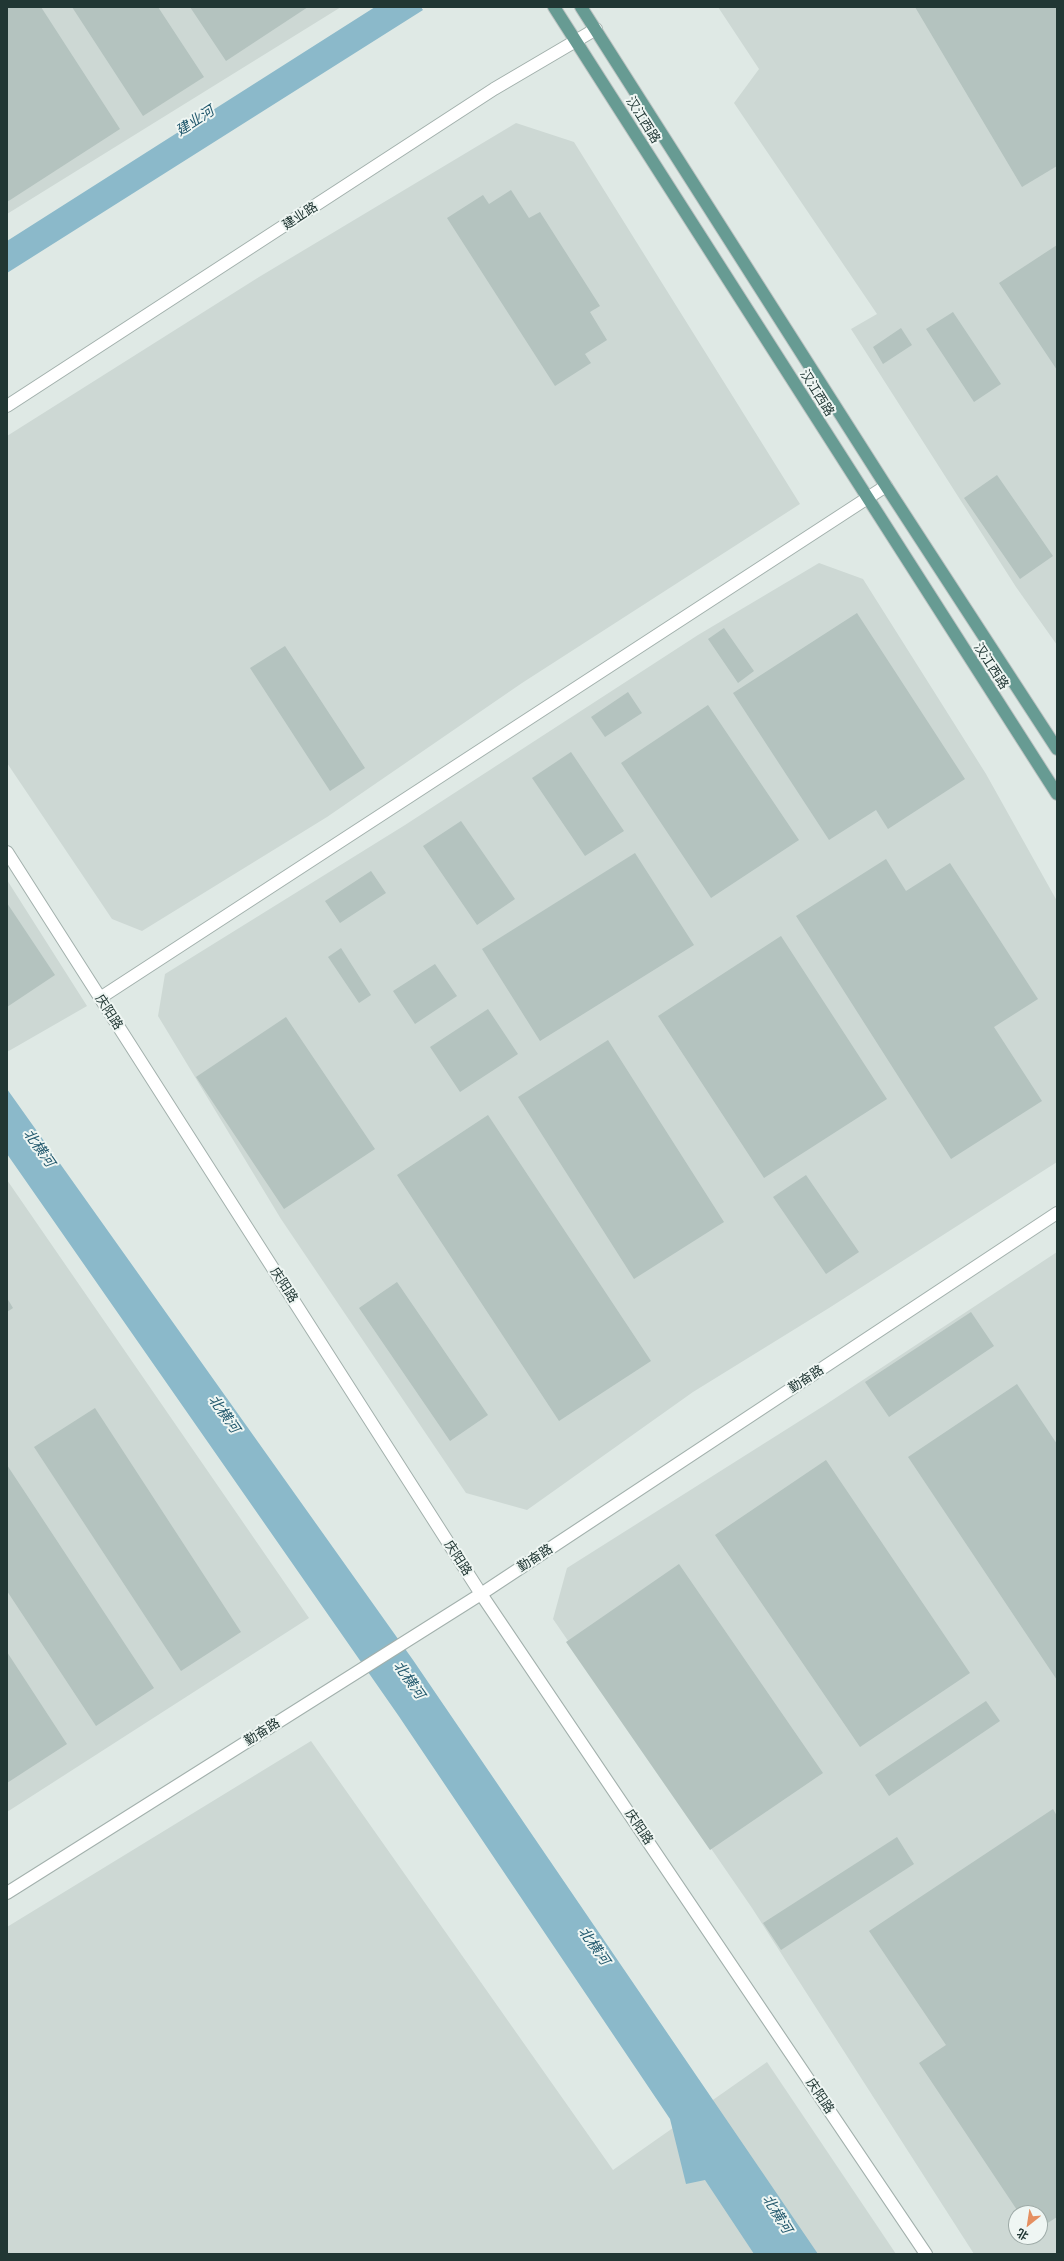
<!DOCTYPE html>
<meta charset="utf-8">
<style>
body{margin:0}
#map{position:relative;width:1064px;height:2261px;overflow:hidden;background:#dfe9e5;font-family:"Asap Condensed","Noto Sans SC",sans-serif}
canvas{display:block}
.frame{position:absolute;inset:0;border:8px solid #213734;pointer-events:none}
.north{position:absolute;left:1008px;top:2205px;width:40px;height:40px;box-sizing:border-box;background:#eff6f3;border:1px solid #9daaa7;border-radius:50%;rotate:210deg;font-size:11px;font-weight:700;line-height:16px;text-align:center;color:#213734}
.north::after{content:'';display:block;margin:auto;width:14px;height:18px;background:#e58f60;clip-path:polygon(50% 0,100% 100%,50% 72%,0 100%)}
</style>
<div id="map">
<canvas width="1064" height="2261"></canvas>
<div class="frame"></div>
<div class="north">北</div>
</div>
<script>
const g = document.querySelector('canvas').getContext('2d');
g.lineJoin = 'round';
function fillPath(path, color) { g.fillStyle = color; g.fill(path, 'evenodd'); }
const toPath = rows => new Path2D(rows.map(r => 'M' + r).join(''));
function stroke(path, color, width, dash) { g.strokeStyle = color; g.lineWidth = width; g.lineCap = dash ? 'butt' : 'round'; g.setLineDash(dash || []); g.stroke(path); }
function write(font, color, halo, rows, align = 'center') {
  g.font = font + ' "Asap Condensed","Noto Sans SC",sans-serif'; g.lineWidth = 4; g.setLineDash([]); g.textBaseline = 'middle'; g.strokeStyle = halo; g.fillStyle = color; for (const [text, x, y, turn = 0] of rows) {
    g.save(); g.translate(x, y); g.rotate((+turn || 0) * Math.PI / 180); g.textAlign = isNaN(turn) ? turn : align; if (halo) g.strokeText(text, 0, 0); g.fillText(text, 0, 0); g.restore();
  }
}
fillPath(toPath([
 [7,7,341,7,7,214],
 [718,7,1057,7,1057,645,1016,587,851,329,877,314,734,103,759,69],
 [516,123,574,142,800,504,522,683,327,817,142,931,112,919,7,763,7,436,259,277],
 [819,563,863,579,986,774,1057,901,1057,1162,829,1308,693,1392,527,1510,466,1493,281,1219,158,1016,165,974,405,825,698,635],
 [7,880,87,1006,7,1052],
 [7,1180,309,1618,7,1812],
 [1057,1252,1057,2254,974,2254,752,1908,553,1619,567,1568,825,1405],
 [1016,2213,1040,2213,1040,2237,1016,2237],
 [311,1741,613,2170,767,2062,896,2254,7,2254,7,1927]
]), '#cdd8d4');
fillPath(toPath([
 [375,7,421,7,423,10,7,273,7,241],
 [7,1089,413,1660,818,2254,754,2254,705,2180,686,2184,670,2119,398,1715,7,1154]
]), '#8bb9ca');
fillPath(toPath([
 [7,7,41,7,120,129,7,202],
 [72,7,158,7,204,77,143,116],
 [190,7,308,7,226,61],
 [915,7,1057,7,1057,166,1022,187],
 [511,190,529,218,540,212,600,306,590,312,607,340,585,354,591,363,555,386,447,218,483,195,489,204],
 [1057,245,1057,370,999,283],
 [953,312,1001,384,974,402,926,329],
 [901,328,912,345,883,364,873,347],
 [997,475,1053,556,1020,579,964,498],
 [857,613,965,779,888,829,876,810,829,840,733,693],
 [724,628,754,671,738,683,708,639],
 [285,646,365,768,330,791,250,668],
 [628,692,642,713,605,737,591,717],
 [708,705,799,840,711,898,621,763],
 [571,752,624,831,585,856,532,778],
 [461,821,515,899,477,925,423,846],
 [635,853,694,945,540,1041,482,949],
 [886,859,906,891,950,863,1038,999,994,1027,1042,1101,951,1159,796,916],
 [371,871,386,893,340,923,325,901],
 [7,903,55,975,7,1007],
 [781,936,887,1099,764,1178,658,1016],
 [341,948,371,995,359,1003,328,957],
 [435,964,457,996,415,1024,393,991],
 [488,1009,518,1054,460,1092,430,1047],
 [286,1017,375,1149,284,1209,196,1077],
 [608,1040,724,1222,634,1279,518,1097],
 [488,1115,651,1361,559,1421,397,1175],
 [806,1175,859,1252,826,1274,773,1197],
 [397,1282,488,1415,450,1441,359,1308],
 [7,1298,13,1308,7,1312],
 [971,1312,994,1346,889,1417,865,1382],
 [1017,1384,1057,1444,1057,1680,908,1457],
 [95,1408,241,1632,181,1671,34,1447],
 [826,1460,970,1673,860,1747,715,1535],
 [7,1465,154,1688,96,1726,7,1591],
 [679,1564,823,1773,710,1850,566,1642],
 [7,1652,67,1744,7,1783],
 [986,1701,1000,1721,889,1796,875,1775],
 [1053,1809,1057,1816,1057,2217,1040,2228,1040,2213,1019,2213,919,2063,946,2045,869,1931],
 [897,1837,914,1864,781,1950,763,1923]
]), '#b4c3bf');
const minor = toPath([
 [7,406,494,89,596,29],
 [7,852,481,1594,926,2254],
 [100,998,886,486],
 [7,1893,481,1594,1057,1213]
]);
const major = toPath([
 [554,7,1057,794],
 [581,7,886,486,1057,749]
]);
stroke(minor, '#a2b0ac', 14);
stroke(major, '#bcc3c2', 14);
stroke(minor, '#fff', 12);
stroke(major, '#679b93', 12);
write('13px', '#213734', '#eff6f3', [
 ["汉江西路",643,120,58],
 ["建业路",300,216,-33],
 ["汉江西路",817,393,58],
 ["汉江西路",991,666,57],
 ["庆阳路",109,1012,57],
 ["庆阳路",284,1285,57],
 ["勤奋路",806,1379,-33],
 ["庆阳路",458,1558,57],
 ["勤奋路",535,1558,-33],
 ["勤奋路",262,1732,-32],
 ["庆阳路",639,1827,56],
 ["庆阳路",820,2096,56]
]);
write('italic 14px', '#21586d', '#eff6f3', [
 ["建业河",195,121,-33],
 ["北横河",39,1148,55],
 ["北横河",224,1414,55],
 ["北横河",409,1680,55],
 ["北横河",594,1946,55],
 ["北横河",777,2214,58]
]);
</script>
